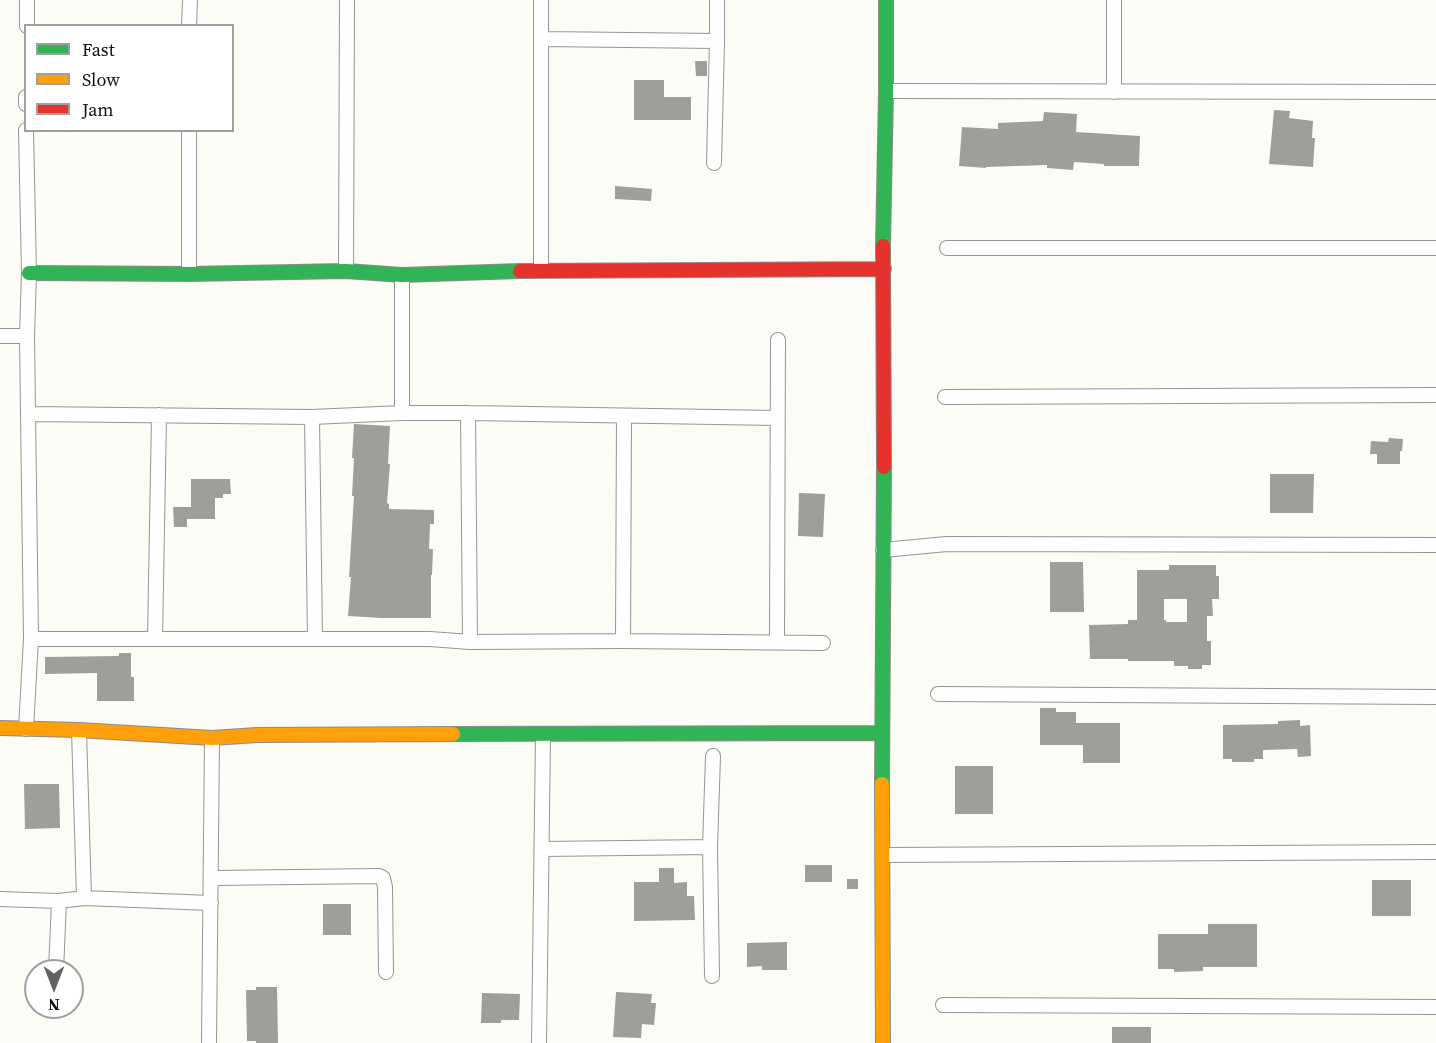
<!DOCTYPE html>
<style>
body{margin:0}
#map{position:relative;width:1436px;height:1043px;overflow:hidden;background:#fcfbf5;font-family:"Source Serif 4",serif}
canvas{display:block}
.legend{position:absolute;left:24px;top:24px;width:210px;height:108px;box-sizing:border-box;background:#fff;border:2px solid #9f9f9f;margin:0;padding:8px 10px;list-style:none;font-size:18px;color:#0f0f0f}
.legend li{display:flex;align-items:center;gap:12px;height:30px}
.legend b{width:30px;border:2px solid #9f9f9f}
.north{position:absolute;left:24px;top:959px;width:60px;height:60px;box-sizing:border-box;background:#fff;border:2px solid #9f9f9f;border-radius:50%;rotate:180deg;font-size:16px;font-weight:700;line-height:24px;text-align:center;color:#0f0f0f}
.north::after{content:'';display:block;margin:auto;width:21px;height:27px;background:#626260;clip-path:polygon(50% 0,100% 100%,50% 72%,0 100%)}
</style>
<div id="map">
<canvas width="1436" height="1043"></canvas>
<ul class="legend">
<li><b style="height:8px;background:#30b455"></b>Fast</li>
<li><b style="height:8px;background:#ff9f0a"></b>Slow</li>
<li><b style="height:8px;background:#e5322d"></b>Jam</li>
</ul>
<div class="north">N</div>
</div>
<script>
const g = document.querySelector('canvas').getContext('2d');
g.lineJoin = 'round';
function fillPath(path, color) { g.fillStyle = color; g.fill(path, 'evenodd'); }
const toPath = rows => new Path2D(rows.map(r => 'M' + r).join(''));
function stroke(path, color, width, dash) { g.strokeStyle = color; g.lineWidth = width; g.lineCap = dash ? 'butt' : 'round'; g.setLineDash(dash || []); g.stroke(path); }
fillPath(toPath([
 [695,61,707,61,707,76,696,76],
 [634,80,664,80,664,97,691,97,691,120,634,120],
 [1274,110,1290,111,1289,118,1313,121,1312,138,1315,138,1313,167,1269,164],
 [1044,112,1077,114,1076,132,1140,136,1139,166,1104,166,1104,164,1074,162,1073,170,1047,168,1047,165,986,167,986,168,959,166,962,127,998,129,998,123,1043,121],
 [615,186,652,189,651,201,615,199],
 [354,424,390,426,388,464,390,464,387,503,389,504,389,509,434,510,434,524,430,524,429,549,433,549,432,575,431,575,431,618,381,618,348,616,351,577,349,577,354,496,352,496,354,458,352,458],
 [1389,438,1403,439,1402,451,1400,451,1400,464,1377,464,1377,454,1370,454,1371,441,1388,442],
 [1270,474,1314,474,1313,513,1270,513],
 [191,479,230,479,231,494,223,494,223,498,215,498,215,519,187,519,187,527,174,527,173,507,191,507],
 [799,493,825,494,823,537,798,536],
 [1050,562,1083,562,1084,612,1050,612],
 [1169,565,1216,565,1216,576,1219,576,1219,599,1212,599,1213,616,1207,616,1207,641,1211,641,1211,665,1202,665,1202,669,1188,669,1188,666,1174,666,1174,661,1128,661,1128,659,1090,659,1089,625,1128,624,1128,620,1137,620,1137,570,1169,570],
 [1164,599,1187,599,1187,622,1166,622,1166,620,1164,620],
 [119,653,131,653,131,677,134,677,134,701,97,701,97,673,45,674,45,657,119,656],
 [1040,708,1056,708,1056,712,1076,712,1076,723,1120,723,1120,763,1083,763,1083,745,1040,745],
 [1300,720,1300,726,1310,725,1311,756,1298,757,1297,749,1263,750,1263,759,1254,759,1254,762,1232,762,1232,759,1223,759,1223,725,1278,724,1278,721],
 [955,766,993,766,993,814,955,814],
 [24,784,59,784,60,828,25,829],
 [805,865,832,865,832,882,805,882],
 [659,868,674,868,674,883,687,882,687,896,694,896,695,920,634,921,634,882,659,882],
 [847,879,858,879,858,889,847,889],
 [1372,880,1411,880,1411,916,1372,916],
 [323,904,351,904,351,935,323,935],
 [1208,924,1257,924,1257,967,1203,967,1203,971,1174,972,1174,969,1158,969,1158,934,1208,934],
 [787,942,787,970,762,970,762,966,747,967,747,943],
 [256,987,277,987,278,1043,256,1043,256,1041,247,1041,246,990,256,990],
 [616,992,652,994,651,1003,656,1003,654,1025,642,1024,641,1038,613,1037],
 [482,993,520,994,519,1020,501,1020,501,1023,481,1023],
 [1112,1027,1151,1027,1151,1043,1112,1043]
]), '#a09e9a');
const street = toPath([
 [541,0,541,270],
 [1114,0,1114,92],
 [27,26,27,0],
 [189,26,190,0],
 [541,39,717,41],
 [886,91,1436,92],
 [26,97,26,104],
 [26,130,29,273,27,336,31,639,26,729],
 [714,163,717,41,717,0],
 [947,248,1436,248],
 [346,271,347,0],
 [189,274,189,130],
 [402,275,402,413],
 [0,336,27,336],
 [945,397,1436,395],
 [468,413,470,642],
 [29,414,312,417,402,413,468,413,777,418],
 [312,417,315,639],
 [883,550,947,544,1436,545],
 [31,639,430,639,470,642,623,641,823,643],
 [155,639,159,415],
 [623,641,624,416],
 [777,642,778,340],
 [938,694,1436,697],
 [79,730,84,898],
 [542,849,710,847],
 [883,855,1436,852],
 [212,878,379,876,383,878,385,887,386,972],
 [0,899,59,901,84,898,211,903],
 [56,971,59,901],
 [712,976,710,847,713,756],
 [943,1005,1436,1007],
 [209,1043,212,738],
 [539,1043,543,735]
]);
const fast = toPath([
 [883,246,886,91,886,0],
 [29,273,189,274,346,271,402,275,520,271],
 [453,734,882,733],
 [882,784,884,467]
]);
const slow = toPath([
 [0,728,79,730,212,738,257,735,453,734],
 [882,784,883,1043]
]);
const jam = toPath([
 [883,246,884,467],
 [520,271,884,269]
]);
stroke(street, '#969593', 16);
stroke(fast, '#8c8c89', 16);
stroke(slow, '#8c8c89', 16);
stroke(jam, '#8c8c89', 16);
stroke(street, '#fffefe', 14);
stroke(fast, '#30b455', 14);
stroke(slow, '#ff9f0a', 14);
stroke(jam, '#e5322d', 14);
</script>
